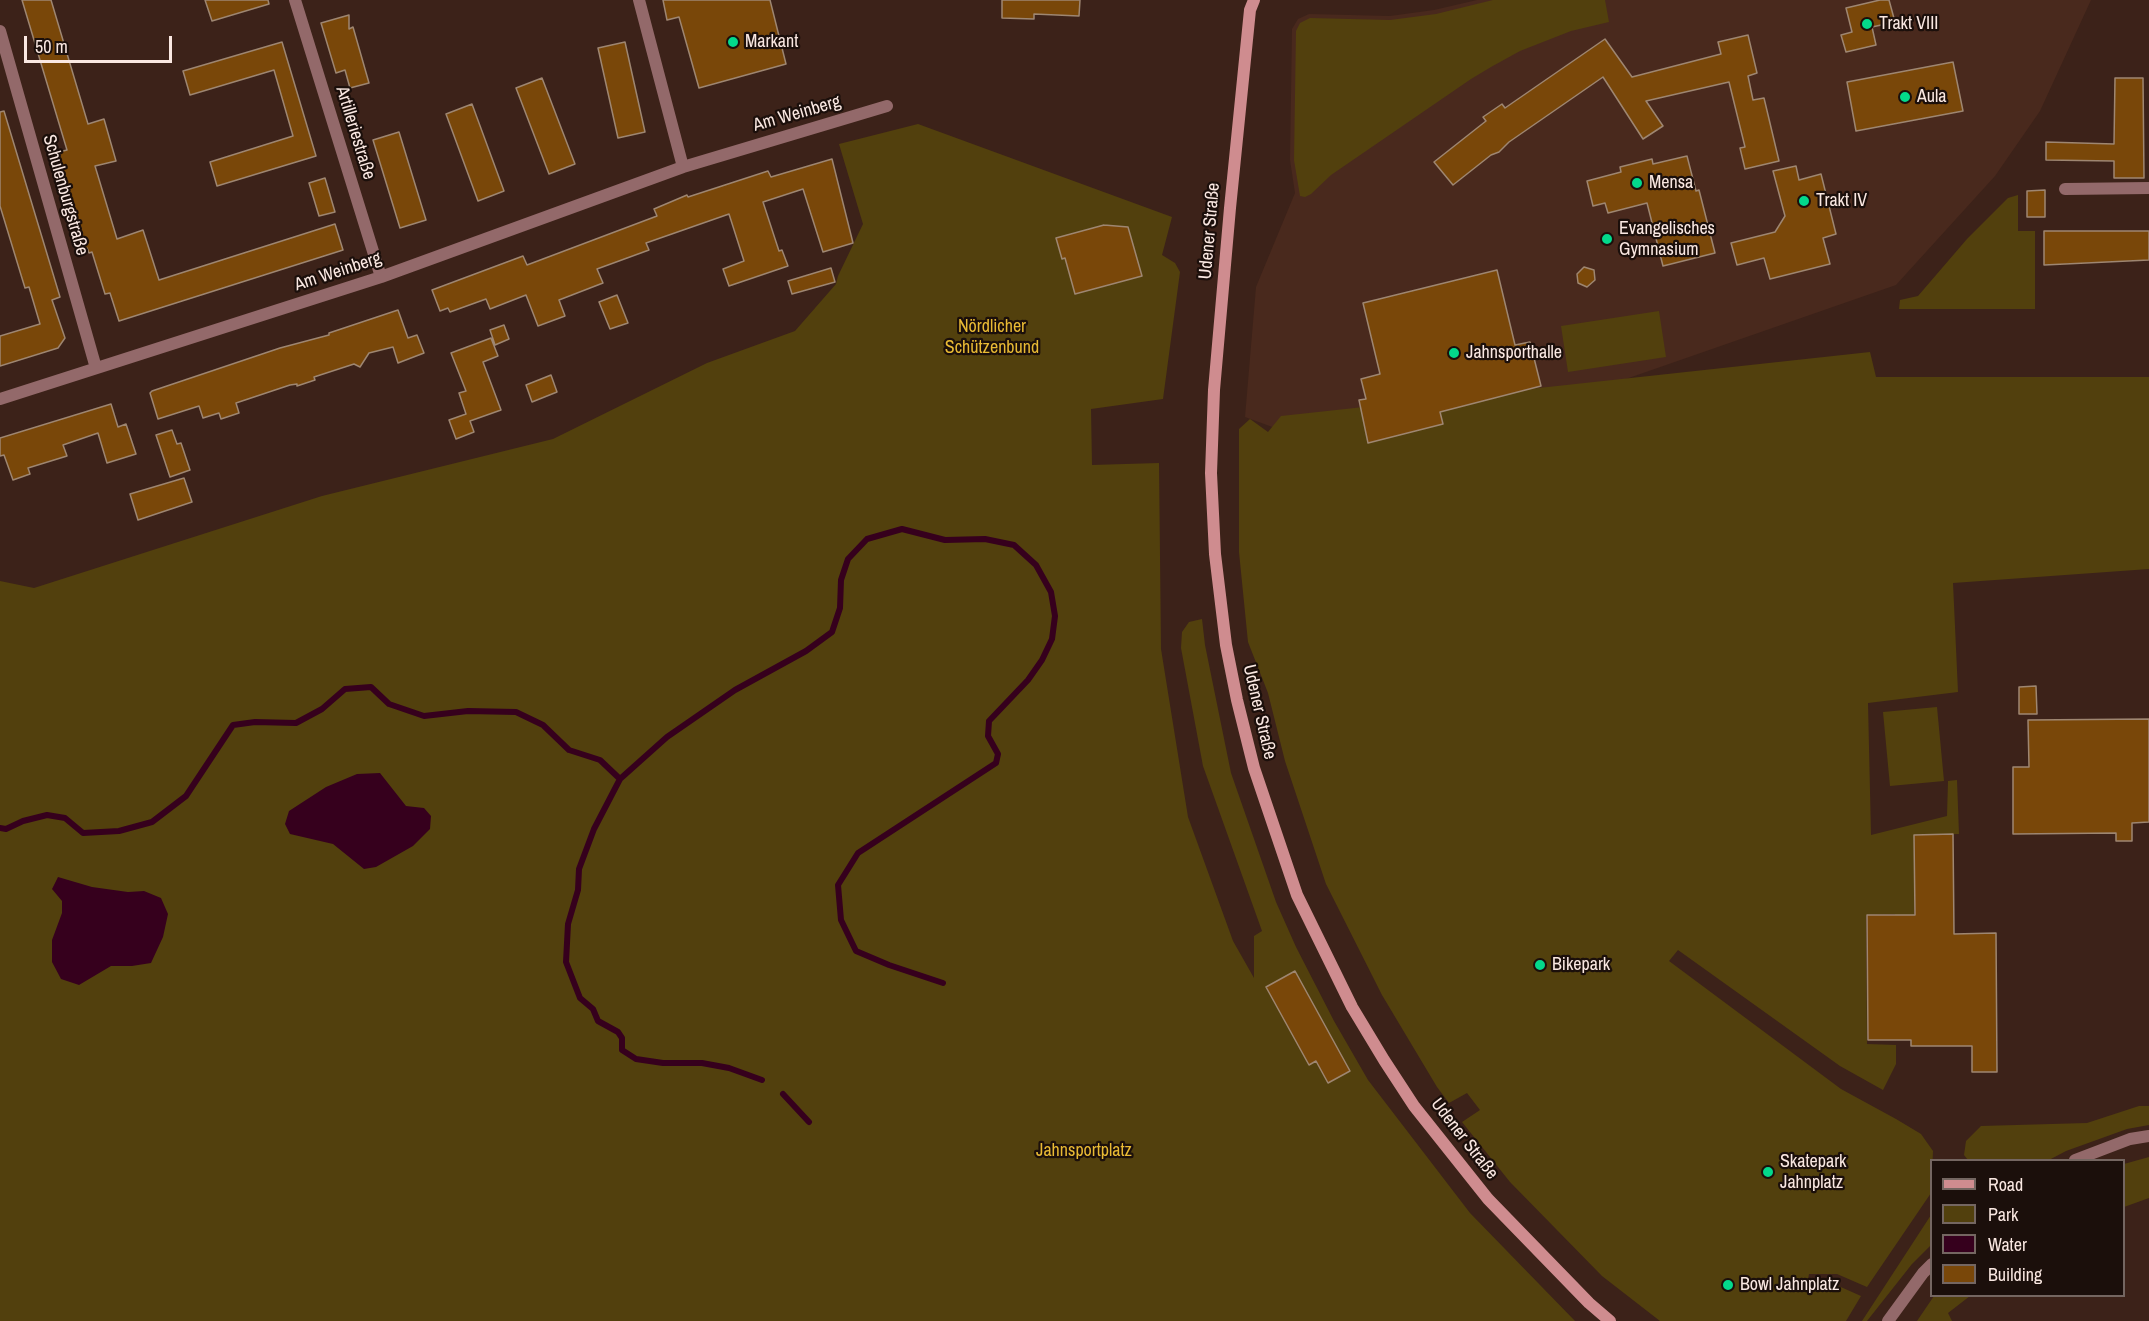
<!DOCTYPE html>
<meta charset="utf-8">
<style>
body{margin:0}
#map{position:relative;width:2149px;height:1321px;overflow:hidden;background:#3c2219;font-family:"Archivo Narrow",sans-serif}
canvas{display:block}
.legend{position:absolute;left:1930px;top:1159px;width:195px;height:138px;box-sizing:border-box;background:#1b0f0b;border:2px solid #746661;margin:0;padding:8px 10px;list-style:none;font-size:18px;color:#fae8e2}
.legend li{display:flex;align-items:center;gap:12px;height:30px}
.legend b{width:30px;border:2px solid #746661}
.scale{position:absolute;left:24px;top:36px;width:148px;height:27px;box-sizing:border-box;border:3px solid #fae8e2;border-top:0;padding-left:8px;font-size:18px;line-height:21px;white-space:nowrap;color:#fae8e2;-webkit-text-stroke:4px #1b0f0b;paint-order:stroke}
</style>
<div id="map">
<canvas width="2149" height="1321"></canvas>
<ul class="legend">
<li><b style="height:8px;background:#cf8c8f"></b>Road</li>
<li><b style="height:16px;background:#52400d"></b>Park</li>
<li><b style="height:16px;background:#36001d"></b>Water</li>
<li><b style="height:16px;background:#794709"></b>Building</li>
</ul>
<div class="scale">50 m</div>
</div>
<script>
const g = document.querySelector('canvas').getContext('2d');
g.lineJoin = 'round';
function fillPath(path, color) { g.fillStyle = color; g.fill(path, 'evenodd'); }
const toPath = rows => new Path2D(rows.map(r => 'M' + r).join(''));
function stroke(path, color, width, dash) { g.strokeStyle = color; g.lineWidth = width; g.lineCap = dash ? 'butt' : 'round'; g.setLineDash(dash || []); g.stroke(path); }
function write(font, color, halo, rows, align = 'center') {
  g.font = font + ' "Archivo Narrow",sans-serif'; g.lineWidth = 4.5; g.setLineDash([]); g.textBaseline = 'middle'; g.strokeStyle = halo; g.fillStyle = color; for (const [text, x, y, turn = 0] of rows) {
    g.save(); g.translate(x, y); g.rotate((+turn || 0) * Math.PI / 180); g.textAlign = isNaN(turn) ? turn : align; if (halo) g.strokeText(text, 0, 0); g.fillText(text, 0, 0); g.restore();
  }
}
fillPath(toPath([
 [1477,0,2091,0,2040,111,1995,176,1896,285,1554,404,1352,456,1245,417,1256,287,1295,193,1290,160,1292,29,1298,19,1309,14,1390,16,1434,10]
]), '#49291d');
fillPath(toPath([
 [1493,0,1605,0,1609,22,1571,31,1520,51,1491,67,1471,79,1331,175,1311,194,1305,197,1300,196,1294,160,1296,31,1300,23,1310,18,1390,20,1436,14],
 [918,124,1172,217,1162,255,1175,263,1180,272,1163,399,1091,409,1092,465,1159,463,1161,649,1188,817,1233,941,1254,978,1254,936,1262,931,1203,766,1181,648,1182,632,1189,622,1202,619,1205,645,1231,773,1276,902,1296,947,1334,1021,1368,1080,1470,1213,1575,1321,0,1321,0,581,34,588,322,496,553,439,707,363,795,331,836,284,838,276,863,224,839,144],
 [2018,195,2018,231,2035,231,2035,309,1899,309,1900,300,1918,296,1967,239,2008,198],
 [1659,311,1666,357,1568,372,1561,326],
 [1870,352,1876,377,2149,377,2149,569,1953,583,1958,692,1868,703,1871,835,1947,816,1948,781,1957,780,1959,834,1914,835,1914,917,1895,917,1895,914,1866,915,1867,1044,1896,1045,1896,1064,1883,1090,1840,1066,1678,950,1669,961,1841,1089,1896,1119,1921,1134,1933,1151,1931,1193,1867,1287,1837,1274,1809,1274,1807,1285,1834,1284,1861,1296,1846,1321,1660,1321,1602,1276,1510,1182,1462,1122,1480,1110,1467,1093,1449,1103,1437,1087,1382,995,1326,884,1285,761,1268,693,1248,642,1239,552,1239,429,1250,419,1268,432,1281,416],
 [1937,707,1944,781,1890,786,1883,712],
 [2139,1106,2149,1106,2149,1125,2127,1129,2066,1151,2049,1160,1968,1160,1964,1155,1966,1141,1981,1126,2087,1123],
 [2149,1157,2149,1198,2124,1207,2124,1164],
 [1931,1215,1931,1245,1912,1264,1867,1321,1862,1321],
 [1934,1296,1970,1296,1948,1313,1952,1321,1917,1321]
]), '#52400d');
fillPath(toPath([
 [380,773,406,806,424,808,431,816,430,829,413,846,376,867,364,869,333,844,290,834,285,824,289,811,326,787,357,774],
 [58,877,92,887,128,892,144,891,161,898,168,914,163,937,151,963,132,966,111,966,79,985,61,979,52,962,52,940,62,913,62,901,52,889]
]), '#36001d');
stroke(toPath([
 [0,828,6,829,23,821,47,815,65,818,83,833,119,831,152,822,186,796,233,725,255,722,296,723,322,709,345,689,371,687,389,704,424,716,468,711,516,712,543,725,569,750,600,760,620,779],
 [762,1080,729,1068,702,1063,663,1063,636,1059,622,1050,622,1038,618,1032,598,1021,593,1009,580,998,566,962,568,924,578,890,579,869,594,829,620,779,667,737,735,690,806,651,832,632,840,608,841,580,848,559,867,539,902,529,945,540,985,539,1014,545,1036,565,1051,592,1055,616,1052,639,1042,660,1028,680,989,721,988,736,998,754,996,763,858,853,838,885,841,920,856,951,889,965,943,983],
 [783,1094,809,1122]
]), '#36001d', 6);
const building = toPath([
 [22,0,51,0,88,124,104,119,116,161,95,166,117,239,143,230,159,280,335,224,343,250,119,321,110,293,105,294,92,252,89,253,87,248,83,250,73,217,55,158,60,156,59,152,67,150,22,0],
 [205,0,268,0,269,4,212,21,205,0],
 [663,0,770,0,786,64,699,88,679,17,667,20,663,0],
 [1002,0,1080,0,1079,16,1034,14,1034,19,1002,18,1002,0],
 [1880,0,1889,0,1895,22,1872,27,1876,45,1846,52,1841,35,1852,32,1846,8,1880,0],
 [349,15,349,29,353,27,369,83,350,88,345,70,336,73,321,23,349,15],
 [1748,35,1757,73,1748,76,1753,100,1764,98,1779,161,1745,169,1740,148,1745,147,1729,82,1646,101,1663,126,1643,139,1603,77,1509,142,1499,152,1491,155,1453,185,1434,162,1486,121,1483,117,1502,104,1505,108,1605,39,1632,77,1721,54,1718,42,1748,35],
 [282,42,316,156,217,186,210,162,293,136,274,70,190,95,183,71,282,42],
 [625,42,645,132,618,138,598,48,625,42],
 [1953,62,1963,111,1856,131,1847,82,1953,62],
 [542,78,575,164,549,174,516,88,542,78],
 [2115,78,2143,78,2144,178,2114,178,2114,161,2046,160,2046,142,2114,144,2115,78],
 [472,104,504,191,478,201,446,114,472,104],
 [4,111,60,297,52,300,65,338,58,348,0,366,0,336,40,324,29,287,25,288,0,206,0,112,4,111],
 [399,132,426,220,400,228,373,140,399,132],
 [1687,156,1696,191,1699,190,1715,253,1663,266,1647,203,1608,213,1605,203,1593,206,1587,181,1621,172,1620,167,1652,159,1653,164,1687,156],
 [832,159,853,243,823,252,803,189,763,202,779,251,782,250,788,266,729,286,723,269,744,261,729,214,646,243,649,250,597,269,603,283,559,300,565,316,538,326,526,295,490,309,486,299,450,312,448,308,440,311,432,290,523,256,527,265,657,216,654,209,687,195,688,197,768,171,771,177,832,159],
 [1796,166,1799,180,1821,174,1836,234,1823,238,1830,264,1770,279,1764,258,1737,265,1731,243,1775,232,1785,216,1773,171,1796,166],
 [325,178,335,212,319,216,309,183,325,178],
 [2045,190,2045,217,2027,217,2027,191,2045,190],
 [1104,225,1128,227,1142,276,1075,294,1065,258,1062,259,1056,238,1104,225],
 [2044,231,2149,231,2149,260,2044,265,2044,231],
 [1584,267,1594,270,1595,280,1587,287,1578,283,1577,274,1584,267],
 [831,268,835,282,792,294,788,281,831,268],
 [1497,270,1515,345,1530,342,1541,386,1440,412,1443,424,1368,443,1359,400,1366,399,1361,379,1380,374,1363,303,1497,270],
 [617,295,628,323,610,329,599,302,617,295],
 [398,310,408,338,417,335,424,353,398,363,393,347,369,353,360,367,354,364,314,377,315,380,297,386,297,384,290,385,236,403,239,413,221,419,219,413,203,418,199,406,158,419,150,393,152,391,280,348,329,335,329,333,398,310],
 [504,325,509,339,495,345,490,330,504,325],
 [491,338,498,356,483,362,501,410,470,421,474,432,456,439,449,420,466,414,459,393,466,391,451,353,491,338],
 [551,375,557,392,532,402,526,385,551,375],
 [111,404,118,427,126,424,136,454,107,463,98,433,63,445,67,456,28,468,30,474,13,480,4,455,0,456,0,438,111,404],
 [172,430,177,444,181,443,190,470,170,477,156,435,172,430],
 [184,478,192,502,138,520,130,494,184,478],
 [2036,686,2037,714,2019,714,2019,687,2036,686],
 [2149,719,2149,822,2132,823,2132,841,2116,841,2116,833,2013,834,2013,767,2029,767,2028,720,2149,719],
 [1953,834,1954,934,1996,933,1997,1072,1972,1072,1972,1046,1911,1046,1911,1040,1868,1040,1867,915,1915,915,1914,835,1953,834],
 [1295,971,1350,1071,1328,1083,1316,1061,1309,1065,1266,987,1295,971]
]);
fillPath(building, '#794709');
stroke(building, '#9e8671', 1.5);
stroke(toPath([
 [295,0,381,277],
 [639,0,683,167],
 [0,31,96,368],
 [2065,189,2149,188],
 [0,399,381,277,683,167,887,106],
 [2075,1160,2130,1139,2149,1136],
 [1888,1321,1923,1273,1932,1264]
]), '#93696a', 12);
stroke(toPath([
 [1254,0,1250,10,1230,208,1214,390,1211,473,1215,554,1226,645,1237,700,1254,768,1297,895,1352,1007,1384,1060,1414,1106,1488,1199,1589,1303,1610,1321]
]), '#cf8c8f', 12);
for (const [x, y, r, color] of [
 [1867,24,6,"#03d98b"],
 [733,42,6,"#03d98b"],
 [1905,97,6,"#03d98b"],
 [1637,183,6,"#03d98b"],
 [1804,201,6,"#03d98b"],
 [1607,239,6,"#03d98b"],
 [1454,353,6,"#03d98b"],
 [1540,965,6,"#03d98b"],
 [1768,1172,6,"#03d98b"],
 [1728,1285,6,"#03d98b"]
]) { const dot = new Path2D(); dot.arc(x, y, r, 0, 2 * Math.PI); g.fillStyle = color; g.fill(dot); stroke(dot, '#1b0f0b', 2); }
write('18px', '#fae8e2', '#1b0f0b', [
 ["Trakt VIII",1879,24],
 ["Markant",745,42],
 ["Aula",1917,97],
 ["Mensa",1649,183],
 ["Trakt IV",1816,201],
 ["Evangelisches",1619,229],
 ["Gymnasium",1619,250],
 ["Jahnsporthalle",1466,353],
 ["Bikepark",1552,965],
 ["Skatepark",1780,1162],
 ["Jahnplatz",1780,1183],
 ["Bowl Jahnplatz",1740,1285]
], 'left');
write('18px', '#fae8e2', '#1b0f0b', [
 ["Am Weinberg",797,114,-16],
 ["Artilleriestraße",355,133,73],
 ["Schulenburgstraße",65,195,74],
 ["Udener Straße",1210,231,-85],
 ["Am Weinberg",338,272,-18],
 ["Udener Straße",1259,712,77],
 ["Udener Straße",1464,1139,52]
]);
write('18px', '#e9ba34', '#1b0f0b', [
 ["Nördlicher",992,327],
 ["Schützenbund",992,348],
 ["Jahnsportplatz",1084,1151]
]);
</script>
